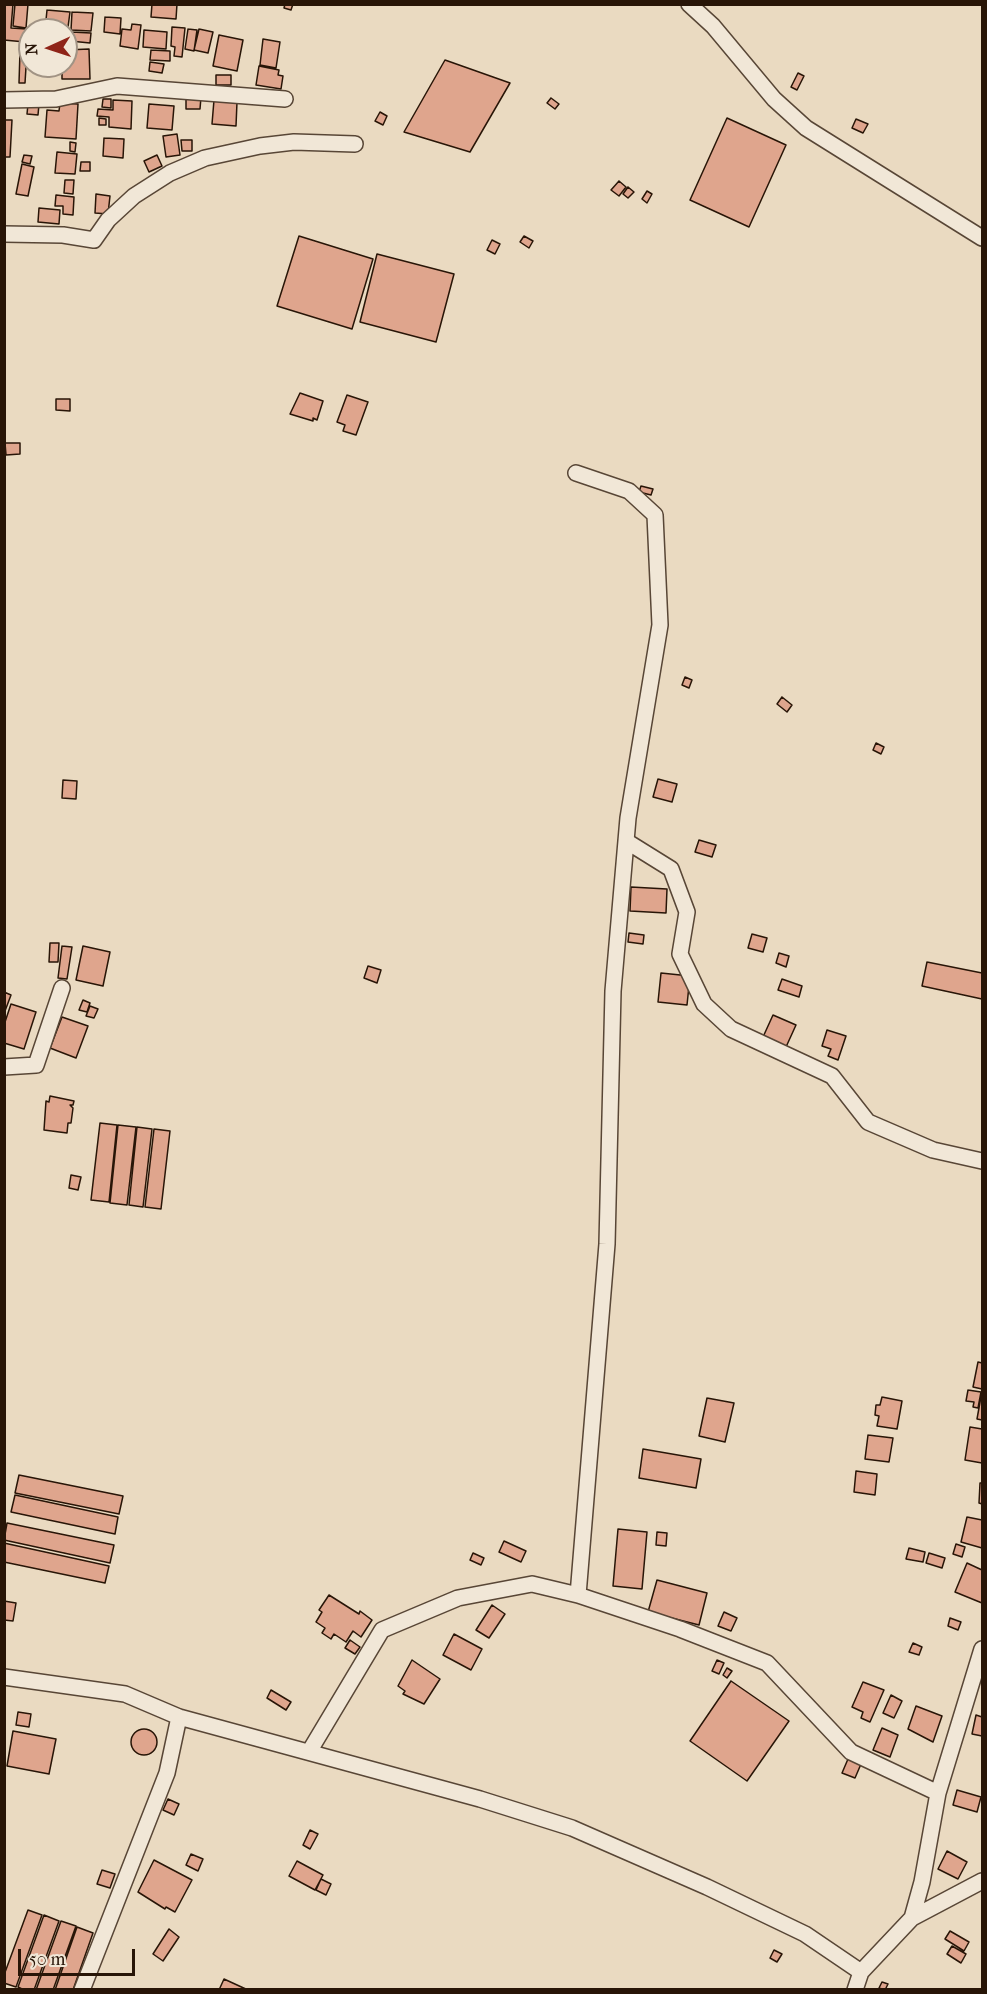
<!DOCTYPE html>
<style>
body{margin:0}
#map{position:relative;width:987px;height:1994px;overflow:hidden;background:#eadac1;font-family:"IM FELL French Canon",serif}
canvas{display:block}
.frame{position:absolute;inset:0;border:6px solid #281507;pointer-events:none}
.north{position:absolute;left:18px;top:18px;width:60px;height:60px;box-sizing:border-box;background:#f1e7d7;border:2px solid #a19384;border-radius:50%;rotate:267deg;font-size:16px;font-weight:700;line-height:24px;text-align:center;color:#281507}
.north::after{content:'';display:block;margin:auto;width:21px;height:27px;background:#8f2418;clip-path:polygon(50% 0,100% 100%,50% 72%,0 100%)}
.scale{position:absolute;left:18px;top:1949px;width:117px;height:27px;box-sizing:border-box;border:3px solid #281507;border-top:0;padding-left:8px;font-size:18px;line-height:21px;white-space:nowrap;color:#281507;-webkit-text-stroke:4px #f1e7d7;paint-order:stroke}
</style>
<div id="map">
<canvas width="987" height="1994"></canvas>
<div class="frame"></div>
<div class="north">N</div>
<div class="scale">50 m</div>
</div>
<script>
const g = document.querySelector('canvas').getContext('2d');
g.lineJoin = 'round';
function fillPath(path, color) { g.fillStyle = color; g.fill(path, 'evenodd'); }
const toPath = rows => new Path2D(rows.map(r => 'M' + r).join(''));
function stroke(path, color, width, dash) { g.strokeStyle = color; g.lineWidth = width; g.lineCap = dash ? 'butt' : 'round'; g.setLineDash(dash || []); g.stroke(path); }
const building = toPath([
 [4,4,13,4,11,28,27,29,25,42,4,40,4,4],
 [15,4,28,4,26,28,13,26,15,4],
 [152,4,177,4,176,19,151,17,152,4],
 [285,4,293,4,291,10,284,8,285,4],
 [47,10,70,12,68,27,51,25,51,20,46,20,47,10],
 [72,12,93,13,91,31,71,30,72,12],
 [105,17,121,18,120,34,104,32,105,17],
 [132,24,141,25,138,49,120,46,122,29,131,30,132,24],
 [172,27,185,28,182,57,174,56,175,47,171,46,172,27],
 [188,29,197,30,194,51,185,49,188,29],
 [199,29,213,32,208,53,194,50,199,29],
 [144,30,167,32,166,49,143,47,144,30],
 [71,32,91,33,90,43,70,41,71,32],
 [219,35,243,40,237,71,213,66,219,35],
 [263,39,280,42,276,68,260,65,263,39],
 [89,49,90,79,62,79,62,66,66,66,66,50,89,49],
 [151,50,170,51,170,61,150,60,151,50],
 [20,51,27,51,25,83,19,83,20,51],
 [445,60,510,83,470,152,404,132,445,60],
 [150,62,164,64,162,73,149,71,150,62],
 [259,66,279,70,278,75,283,76,281,89,256,85,259,66],
 [798,73,804,76,797,90,791,87,798,73],
 [216,75,231,75,231,85,216,85,216,75],
 [186,97,201,97,200,109,186,109,186,97],
 [551,98,559,104,555,109,547,103,551,98],
 [103,99,111,99,111,108,102,107,103,99],
 [113,100,132,101,131,129,109,127,109,117,97,116,98,109,113,110,113,100],
 [214,100,237,102,236,126,212,124,214,100],
 [60,103,78,104,76,139,45,137,47,110,59,111,60,103],
 [28,104,39,104,38,115,27,114,28,104],
 [149,104,174,106,172,130,147,128,149,104],
 [380,112,387,116,383,125,375,121,380,112],
 [99,118,106,119,106,125,99,125,99,118],
 [727,118,786,145,749,227,690,200,727,118],
 [856,119,868,124,863,133,852,128,856,119],
 [4,120,12,120,10,157,4,157,4,120],
 [177,134,180,155,166,157,163,136,177,134],
 [104,138,124,139,123,158,103,156,104,138],
 [181,140,192,140,192,151,182,151,181,140],
 [70,142,76,143,75,152,70,151,70,142],
 [57,152,77,154,75,174,55,173,57,152],
 [24,155,32,156,30,164,22,162,24,155],
 [157,155,162,166,149,172,144,161,157,155],
 [81,162,90,162,90,171,80,171,81,162],
 [22,164,34,167,28,196,16,194,22,164],
 [65,180,74,180,73,194,64,193,65,180],
 [619,181,626,187,619,196,611,190,619,181],
 [628,187,634,192,628,198,623,194,628,187],
 [647,191,652,194,647,203,642,199,647,191],
 [96,194,110,196,108,214,95,213,96,194],
 [56,195,74,197,73,215,63,214,63,206,55,206,56,195],
 [39,208,60,210,59,224,38,222,39,208],
 [299,236,373,259,352,329,277,306,299,236],
 [524,236,533,241,529,248,520,242,524,236],
 [492,240,500,244,495,254,487,250,492,240],
 [377,254,454,274,436,342,360,322,377,254],
 [300,393,323,401,317,420,313,418,313,421,290,414,300,393],
 [347,395,368,402,356,435,343,431,345,425,337,422,347,395],
 [56,399,70,399,70,411,56,410,56,399],
 [5,443,20,443,20,454,6,455,5,443],
 [641,486,653,489,651,495,639,492,641,486],
 [685,677,692,680,689,688,682,685,685,677],
 [782,697,792,705,787,712,777,704,782,697],
 [876,743,884,747,881,754,873,750,876,743],
 [658,779,677,784,672,802,653,797,658,779],
 [63,780,77,781,76,799,62,798,63,780],
 [699,840,716,845,712,857,695,852,699,840],
 [631,887,667,889,666,913,630,911,631,887],
 [629,933,644,935,643,944,628,942,629,933],
 [752,934,767,938,763,952,748,948,752,934],
 [50,943,59,943,58,962,49,962,50,943],
 [62,946,72,947,67,979,58,978,62,946],
 [83,946,110,952,103,986,76,980,83,946],
 [779,953,789,956,786,967,776,963,779,953],
 [927,962,982,973,982,999,922,986,927,962],
 [368,966,381,970,377,983,364,978,368,966],
 [661,973,690,976,687,1005,658,1002,661,973],
 [782,979,802,986,799,997,778,990,782,979],
 [4,992,11,995,5,1011,4,1011,4,992],
 [83,1000,90,1003,87,1012,79,1010,83,1000],
 [11,1004,36,1012,24,1049,4,1043,4,1025,11,1004],
 [90,1006,98,1009,94,1018,86,1016,90,1006],
 [773,1015,796,1025,786,1047,763,1037,773,1015],
 [62,1017,88,1026,76,1058,50,1048,62,1017],
 [827,1030,846,1036,838,1060,828,1056,831,1049,822,1046,827,1030],
 [50,1096,74,1101,73,1105,70,1105,73,1108,71,1123,68,1123,67,1133,44,1130,46,1101,49,1102,50,1096],
 [100,1123,117,1125,109,1202,91,1200,100,1123],
 [118,1125,136,1127,127,1205,110,1203,118,1125],
 [137,1127,152,1129,143,1207,129,1205,137,1127],
 [154,1129,170,1131,161,1209,145,1207,154,1129],
 [71,1175,81,1177,78,1190,69,1188,71,1175],
 [978,1362,982,1363,982,1389,973,1387,978,1362],
 [968,1390,981,1392,978,1408,973,1407,974,1402,966,1401,968,1390],
 [982,1391,982,1420,977,1419,982,1391],
 [882,1397,902,1401,897,1429,877,1426,879,1416,875,1415,876,1405,880,1405,882,1397],
 [707,1398,734,1403,725,1442,699,1436,707,1398],
 [970,1427,982,1429,982,1463,965,1460,970,1427],
 [868,1435,893,1438,889,1462,865,1459,868,1435],
 [643,1449,701,1459,696,1488,639,1478,643,1449],
 [856,1471,877,1474,875,1495,854,1492,856,1471],
 [19,1475,123,1496,119,1514,15,1493,19,1475],
 [980,1483,982,1483,982,1504,979,1503,980,1483],
 [15,1495,118,1517,115,1534,11,1512,15,1495],
 [967,1517,982,1520,982,1548,961,1542,967,1517],
 [7,1523,114,1545,110,1563,4,1540,7,1523],
 [618,1529,647,1532,642,1589,613,1586,618,1529],
 [657,1532,667,1533,666,1546,656,1545,657,1532],
 [504,1541,526,1551,521,1562,499,1552,504,1541],
 [4,1543,109,1566,105,1583,4,1562,4,1543],
 [956,1544,965,1547,962,1557,953,1554,956,1544],
 [909,1548,925,1552,923,1562,906,1559,909,1548],
 [473,1553,484,1558,481,1565,470,1560,473,1553],
 [929,1553,945,1558,942,1568,926,1563,929,1553],
 [967,1563,982,1570,982,1603,955,1592,967,1563],
 [657,1580,707,1593,699,1625,648,1612,657,1580],
 [329,1595,359,1614,360,1611,372,1620,361,1637,353,1631,346,1642,334,1634,331,1639,322,1633,325,1628,316,1622,322,1612,319,1610,329,1595],
 [4,1601,16,1603,13,1621,4,1620,4,1601],
 [492,1605,505,1614,489,1638,476,1630,492,1605],
 [724,1612,737,1618,731,1631,718,1626,724,1612],
 [950,1618,961,1622,958,1630,948,1626,950,1618],
 [454,1634,482,1649,471,1670,443,1655,454,1634],
 [350,1640,360,1647,355,1654,345,1648,350,1640],
 [913,1643,922,1647,919,1655,909,1652,913,1643],
 [412,1660,440,1679,424,1704,403,1694,405,1691,398,1686,412,1660],
 [717,1660,724,1663,719,1674,712,1671,717,1660],
 [727,1668,732,1671,727,1678,723,1675,727,1668],
 [731,1681,789,1721,747,1781,690,1741,731,1681],
 [863,1682,884,1690,870,1722,861,1718,863,1712,852,1707,863,1682],
 [271,1690,291,1702,286,1710,267,1698,271,1690],
 [891,1695,902,1701,894,1718,883,1713,891,1695],
 [916,1706,942,1716,933,1742,908,1729,916,1706],
 [18,1712,31,1714,29,1727,16,1725,18,1712],
 [976,1715,982,1717,982,1736,972,1734,976,1715],
 [882,1728,898,1735,890,1757,873,1750,882,1728],
 '131 1742a13 13 0 1 1 26 0a13 13 0 1 1-26 0Z',
 [13,1731,56,1739,49,1774,7,1766,13,1731],
 [848,1759,861,1764,855,1778,842,1773,848,1759],
 [957,1790,981,1797,977,1812,953,1805,957,1790],
 [168,1799,179,1804,174,1815,163,1810,168,1799],
 [310,1830,318,1834,310,1849,303,1845,310,1830],
 [947,1851,967,1862,958,1879,938,1869,947,1851],
 [191,1854,203,1859,198,1871,186,1865,191,1854],
 [154,1860,192,1880,175,1912,166,1907,165,1909,138,1892,154,1860],
 [297,1861,323,1875,315,1890,289,1876,297,1861],
 [102,1870,115,1874,110,1888,97,1884,102,1870],
 [321,1879,331,1884,326,1895,316,1890,321,1879],
 [28,1910,42,1915,16,1987,4,1983,4,1975,28,1910],
 [44,1915,59,1921,34,1990,24,1990,18,1987,44,1915],
 [61,1921,76,1926,53,1990,36,1990,61,1921],
 [77,1927,93,1933,73,1990,55,1990,77,1927],
 [169,1929,179,1937,163,1961,153,1954,169,1929],
 [950,1931,969,1942,964,1951,945,1939,950,1931],
 [952,1946,966,1954,961,1963,947,1954,952,1946],
 [774,1950,782,1954,777,1962,770,1958,774,1950],
 [224,1979,248,1990,219,1990,224,1979],
 [882,1982,888,1984,885,1990,879,1988,882,1982]
]);
fillPath(building, '#dfa58d');
stroke(building, '#281507', 1.5);
const minor = toPath([
 [689,4,713,26,774,99,806,128,982,238],
 [4,100,56,99,117,86,285,99],
 [4,234,63,235,94,240,108,220,134,196,170,173,205,158,260,146,294,142,355,144],
 [576,473,629,491,655,515,660,625,628,818,613,991,607,1244,578,1595,680,1629,767,1663,851,1752,938,1793],
 [626,841,671,869,687,912,680,954,704,1004,731,1029,832,1076,868,1122,933,1150,982,1161],
 [4,1067,36,1065,62,988],
 [4,1677,125,1694,179,1717,480,1799,572,1828,707,1887,805,1934,861,1972],
 [309,1752,382,1630,458,1598,532,1584,578,1595],
 [912,1918,982,1881],
 [82,1990,167,1773,179,1717],
 [855,1990,861,1972,912,1918,922,1882,938,1793,982,1649]
]);
stroke(minor, '#584636', 18);
stroke(minor, '#f1e7d7', 15);
</script>
